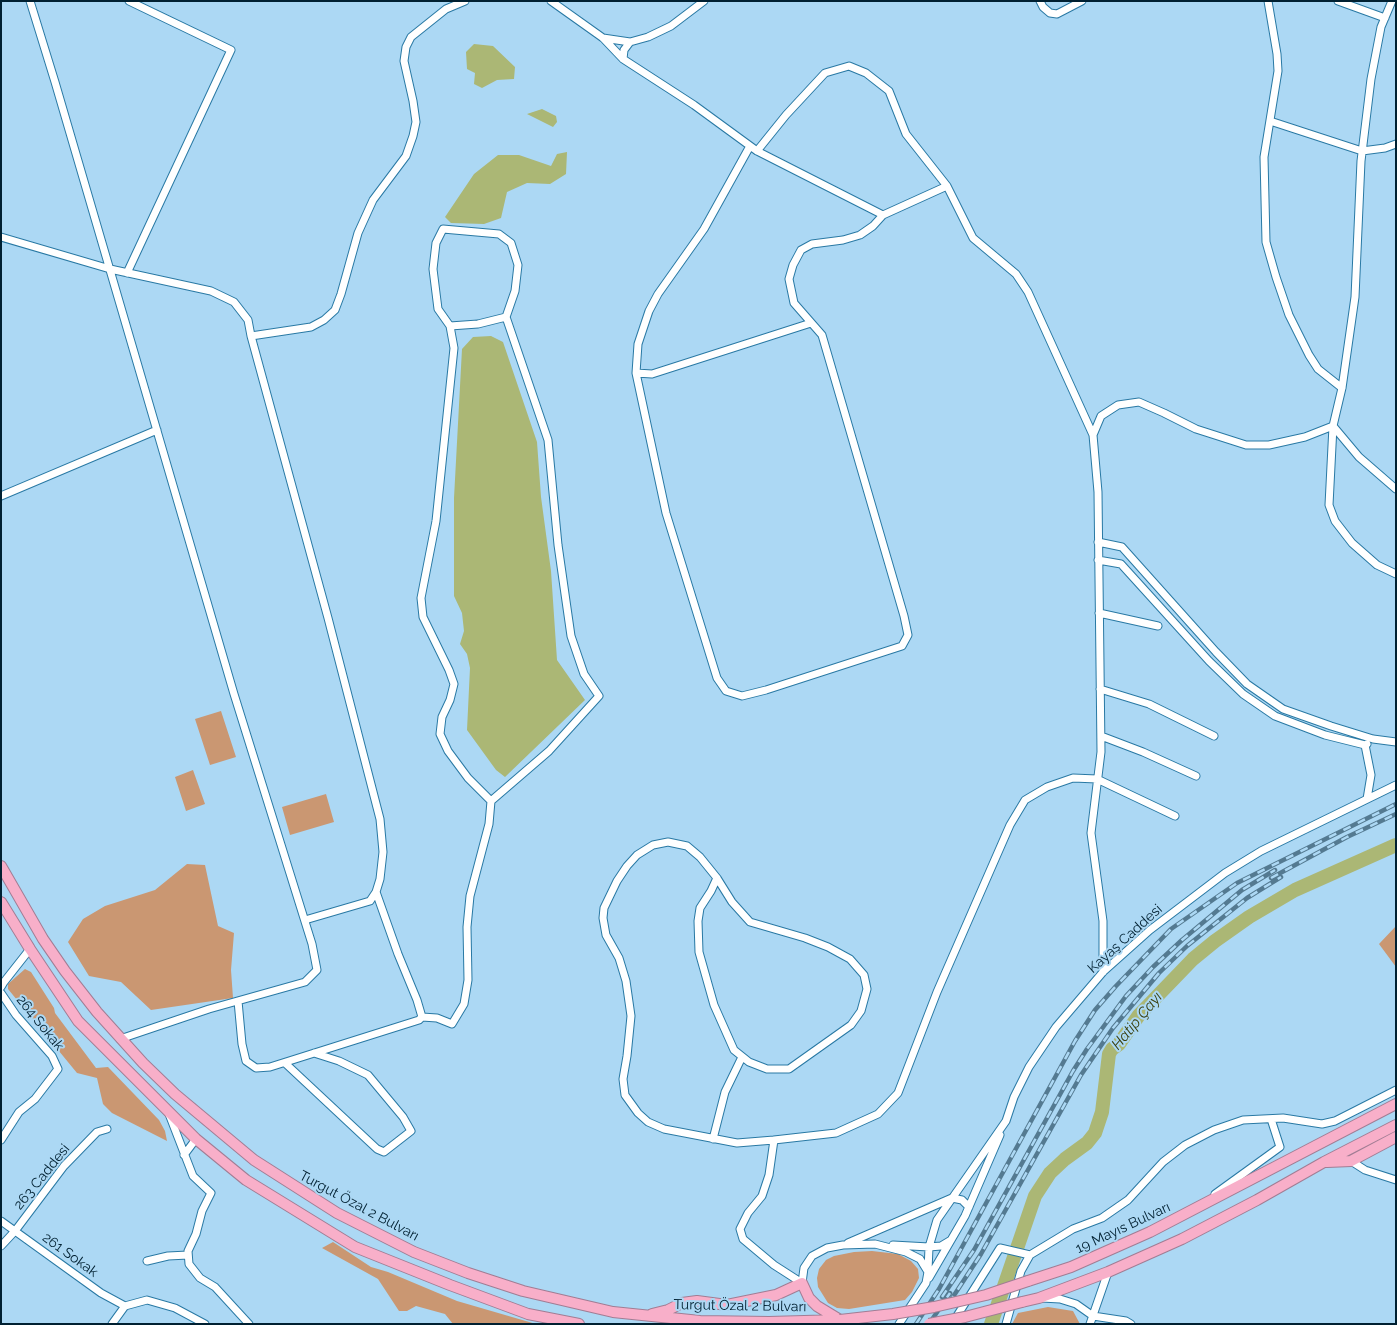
<!DOCTYPE html>
<meta charset="utf-8">
<style>
body{margin:0}
#map{position:relative;width:1397px;height:1325px;overflow:hidden;background:#acd8f4;font-family:Raleway,sans-serif}
canvas{display:block}
.frame{position:absolute;inset:0;border:2px solid #002031;pointer-events:none}
</style>
<div id="map">
<canvas width="1397" height="1325"></canvas>
<div class="frame"></div>
</div>
<script>
const g = document.querySelector('canvas').getContext('2d');
g.lineJoin = 'round';
function fillPath(path, color) { g.fillStyle = color; g.fill(path, 'evenodd'); }
const toPath = rows => new Path2D(rows.map(r => 'M' + r).join(''));
function stroke(path, color, width, dash) { g.strokeStyle = color; g.lineWidth = width; g.lineCap = dash ? 'butt' : 'round'; g.setLineDash(dash || []); g.stroke(path); }
function write(font, color, halo, rows, align = 'center') {
  g.font = font + ' Raleway,sans-serif'; g.lineWidth = 4; g.setLineDash([]); g.textBaseline = 'middle'; g.strokeStyle = halo; g.fillStyle = color; for (const [text, x, y, turn = 0] of rows) {
    g.save(); g.translate(x, y); g.rotate((+turn || 0) * Math.PI / 180); g.textAlign = isNaN(turn) ? turn : align; if (halo) g.strokeText(text, 0, 0); g.fillText(text, 0, 0); g.restore();
  }
}
fillPath(toPath([
 [221,711,236,757,210,765,195,719],
 [193,770,205,804,186,811,175,777],
 [326,794,334,822,290,835,282,807],
 [187,864,205,865,218,926,234,933,231,970,233,998,151,1010,121,982,89,976,68,942,83,919,105,906,155,890],
 [1396,926,1396,967,1379,944],
 [25,969,31,972,54,1008,55,1013,96,1068,108,1067,159,1120,165,1131,167,1141,112,1113,103,1104,97,1078,77,1073,8,989,8,984],
 [333,1242,371,1267,388,1272,457,1301,536,1324,453,1324,445,1314,416,1306,407,1311,399,1311,378,1279,322,1248],
 [872,1251,898,1254,911,1261,918,1269,919,1278,912,1292,905,1300,849,1309,837,1308,828,1303,818,1287,817,1278,819,1269,826,1260,834,1256,854,1252],
 [1048,1307,1073,1311,1080,1324,1012,1324,1018,1313]
]), '#ca9772');
fillPath(toPath([
 [474,44,493,46,515,67,514,79,497,80,482,88,474,84,475,73,467,69,466,52],
 [542,109,556,116,557,122,553,127,527,114],
 [567,152,566,174,550,184,527,183,507,192,501,218,484,224,451,223,445,217,474,174,498,155,519,155,551,166,557,154],
 [491,336,503,342,537,442,541,497,551,571,557,660,585,700,505,777,496,770,467,730,470,668,467,654,460,644,464,631,462,613,454,596,454,498,462,349,473,337]
]), '#abb775');
stroke(toPath([
 [991,1324,1035,1196,1050,1173,1065,1159,1087,1143,1095,1133,1102,1112,1109,1054,1112,1049,1119,1044,1139,1015,1193,959,1215,941,1249,917,1295,890,1396,845]
]), '#abb775', 14);
const minor = toPath([
 [30,1,55,82,234,694,312,944,317,970,305,982,209,1009,120,1039],
 [551,1,603,38,623,59,694,105,757,151,883,215,947,186],
 [1040,1,1043,7,1050,13,1057,14,1082,1],
 [1268,1,1277,54,1278,71,1264,157,1266,242,1276,277,1289,315,1309,355,1318,369,1342,388],
 [1338,1,1385,18],
 [1392,1,1381,27,1371,79,1361,161,1355,297,1342,388,1333,426,1329,505,1335,521,1352,543,1377,565,1396,574],
 [603,38,630,42],
 [623,59,624,50,630,42,648,37,671,26,704,1],
 [1270,121,1362,151,1385,148,1396,144],
 [750,146,704,229,658,294,649,311,638,344,636,373,666,513,717,678,726,691,742,696,766,690,902,646,908,635,904,616,822,335,794,303,789,279,793,265,801,250,812,244,843,240,860,235,873,226,883,215],
 [757,151,786,115,825,73,849,66,866,73,889,91,906,134,947,186,973,238,1016,274,1028,292,1093,435],
 [1,237,110,269,211,291,234,302,248,320,251,336,328,618,380,819,383,852,380,879,376,892,370,901,305,920],
 [127,273,231,50,129,1],
 [450,326,478,324,506,317],
 [251,336,311,327,324,320,335,310,341,294,358,233,373,200,406,156,413,136,416,122,413,101,404,61,406,47,411,37,446,9,465,1],
 [636,373,652,374,811,323],
 [1,496,157,430],
 [1098,542,1122,547,1216,652,1247,684,1283,709,1331,726,1373,739,1396,742],
 [1098,560,1121,564,1209,661,1243,694,1275,716,1325,735,1365,745],
 [1099,613,1158,626],
 [1100,689,1149,704,1214,736],
 [1101,736,1143,752,1196,776],
 [1367,744,1365,745,1371,775,1367,799],
 [717,878,711,891,700,908,698,921,699,952,714,1005,734,1050,749,1062,767,1069,789,1069,851,1025,861,1011,867,989,864,975,850,959,828,947,805,938,750,922,732,902,717,878,700,857,687,846,668,842,653,845,637,855,627,866,617,881,604,908,603,918,606,935,619,958,626,981,631,1016,627,1056,623,1079,625,1095,638,1113,648,1122,664,1129,737,1143,774,1140,769,1175,762,1196,748,1213,740,1229,743,1239,774,1265,802,1283,804,1268,812,1256,827,1248,843,1245,875,1244,906,1252,920,1259,928,1272,926,1283,899,1324],
 [1103,972,1103,921,1091,833,1101,752,1098,492,1093,435,1101,416,1118,405,1139,402,1164,413,1196,429,1246,445,1269,445,1305,437,1333,426,1359,457,1396,489],
 [1,987,4,982,30,949],
 [1,993,16,1015,52,1056,58,1069,35,1099,19,1112,1,1140],
 [238,1001,242,1044,246,1061,256,1068,270,1067,419,1020,422,1017,417,1000,398,954,376,892],
 [422,1017,437,1018,452,1024,464,1004,468,980,467,927,470,896,489,824,491,801,549,751,599,696,584,674,571,636,558,545,548,440,506,317,515,291,518,265,511,243,499,234,443,229,436,243,433,269,438,309,450,326,454,348,436,521,421,598,423,617,449,670,454,684,450,700,442,717,440,734,448,751,468,778,491,801],
 [285,1063,377,1149,384,1152,411,1131,403,1117,368,1075,339,1061,314,1053],
 [169,1114,193,1176,211,1193,202,1211,196,1234,188,1251,189,1264,200,1278,215,1287,249,1324],
 [713,1139,725,1092,742,1057],
 [774,1140,836,1133,878,1114,898,1093,937,992,1010,825,1025,800,1047,787,1073,778,1097,779,1175,816],
 [184,1155,196,1139],
 [1351,1161,1365,1170,1396,1180],
 [1215,1194,1280,1147,1271,1119],
 [1,1221,101,1293,125,1306],
 [848,1243,952,1198,962,1200,969,1207],
 [893,1245,929,1247,941,1246,951,1240],
 [1,1246,15,1231,64,1166,97,1132,107,1129],
 [147,1261,168,1256,188,1255],
 [928,1271,929,1247,937,1220,1006,1121,1014,1097,1029,1067,1056,1027,1103,972,1150,930,1225,873,1261,851,1396,785],
 [929,1278,965,1216,1000,1135],
 [1042,1298,1060,1299,1076,1304,1093,1316,1126,1321,1131,1324],
 [955,1319,1000,1248,1030,1255,1073,1229,1102,1218,1128,1200,1163,1162,1185,1145,1214,1130,1243,1120,1283,1118,1322,1124,1335,1121,1396,1090],
 [112,1324,125,1306,147,1300,175,1308,205,1324],
 [1006,1324,1021,1271,1030,1255],
 [1090,1324,1108,1272]
]);
const highway = toPath([
 [1,866,43,939,65,971,97,1012,143,1063,175,1094,254,1160,337,1213,414,1252,468,1273,523,1291,613,1312,700,1321,769,1322,840,1320],
 [1,902,30,949,78,1021,196,1139,246,1180,355,1247,450,1285,528,1314,579,1324],
 [1327,1162,1351,1161,1396,1137],
 [1028,1281,1071,1267,1150,1232,1396,1104],
 [1022,1302,1039,1298,1108,1272,1182,1239,1257,1200,1324,1162,1396,1125],
 [652,1314,668,1310,682,1303,697,1301,727,1305,776,1295,802,1283,809,1298,817,1306,840,1320]
]);
stroke(minor, '#2979a4', 9);
stroke(highway, '#a17d94', 12);
stroke(minor, '#fff', 7);
stroke(highway, '#f8afc9', 10);
const rail = toPath([
 [1271,878,1347,837,1396,814],
 [942,1297,974,1250,1073,1071,1087,1049,1126,996,1153,967,1182,940,1242,890,1275,870],
 [949,1303,981,1254,1081,1075,1113,1028,1159,973,1187,946,1247,898,1281,877],
 [916,1324,939,1289,1075,1041,1095,1010,1116,986,1171,929,1237,883,1396,804],
 [929,1324,950,1293]
]);
stroke(rail, '#547a91', 4.5);
stroke(rail, '#acd8f4', 2.5, [8]);
const highwayBridge = toPath([
 [840,1320,893,1314,934,1307,986,1295,1028,1281],
 [929,1324,965,1317,1022,1302]
]);
stroke(highwayBridge, '#a17d94', 12, []);
stroke(highwayBridge, '#f8afc9', 10);
write('14px', '#002031', '#acd8f4', [
 ["Kayaş Caddesi",1125,939,-42],
 ["264 Sokak",40,1023,51],
 ["263 Caddesi",42,1177,-51],
 ["Turgut Özal 2 Bulvarı",359,1206,28],
 ["19 Mayıs Bulvarı",1123,1228,-25],
 ["261 Sokak",70,1255,36],
 ["Turgut Özal 2 Bulvarı",740,1306,1]
]);
write('italic 15px', '#393f0d', '#acd8f4', [
 ["Hatip Çayı",1137,1021,-50]
]);
</script>
